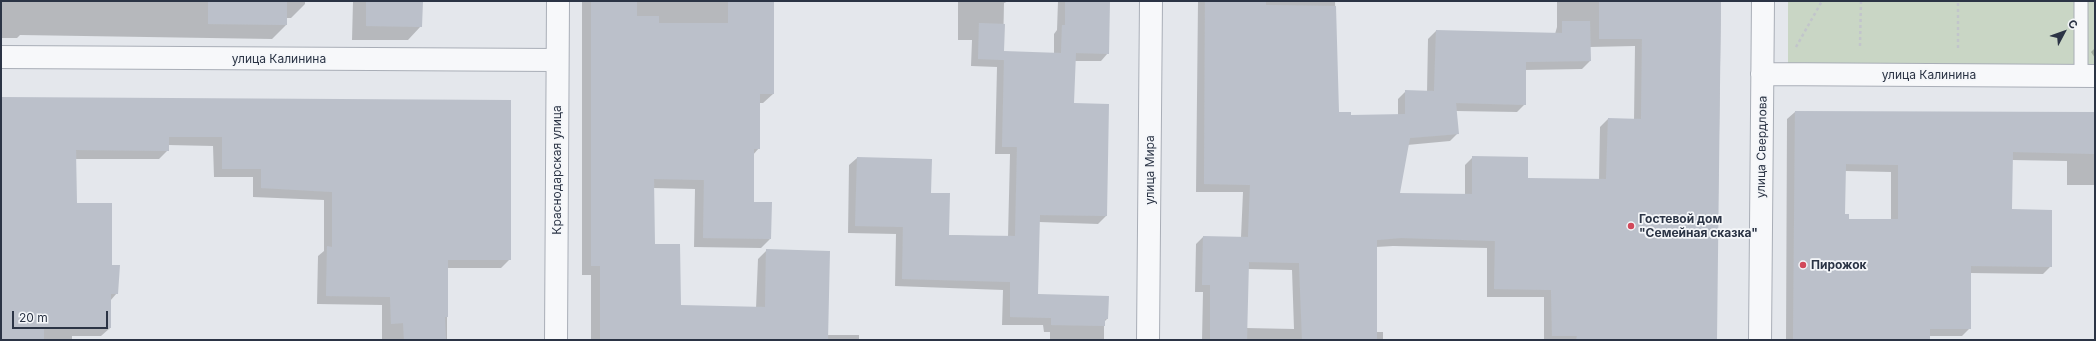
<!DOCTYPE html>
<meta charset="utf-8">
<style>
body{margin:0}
#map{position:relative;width:2096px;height:341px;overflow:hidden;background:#e4e7ec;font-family:Inter,sans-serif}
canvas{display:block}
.frame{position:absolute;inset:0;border:2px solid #2b3445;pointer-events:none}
.north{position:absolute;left:2044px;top:12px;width:40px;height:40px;-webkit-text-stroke:3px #f4f6f9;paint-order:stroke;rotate:49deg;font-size:11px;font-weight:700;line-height:16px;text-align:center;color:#2b3445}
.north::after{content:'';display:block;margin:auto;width:14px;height:18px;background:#2b3445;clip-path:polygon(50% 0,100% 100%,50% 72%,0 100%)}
.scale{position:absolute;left:12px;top:311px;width:96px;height:18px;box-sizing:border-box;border:2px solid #2b3445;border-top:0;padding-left:5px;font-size:12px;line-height:14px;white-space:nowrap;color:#2b3445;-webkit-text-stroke:3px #f4f6f9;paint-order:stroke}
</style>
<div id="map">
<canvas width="2096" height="341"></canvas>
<div class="frame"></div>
<div class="north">С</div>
<div class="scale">20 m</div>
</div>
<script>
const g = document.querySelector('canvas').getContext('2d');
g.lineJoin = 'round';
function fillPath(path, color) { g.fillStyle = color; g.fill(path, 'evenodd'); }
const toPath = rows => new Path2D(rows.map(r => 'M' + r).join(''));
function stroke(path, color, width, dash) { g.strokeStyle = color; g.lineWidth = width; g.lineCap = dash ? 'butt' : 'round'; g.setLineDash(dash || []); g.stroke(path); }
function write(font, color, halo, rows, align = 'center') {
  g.font = font + ' Inter,sans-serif'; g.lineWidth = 3.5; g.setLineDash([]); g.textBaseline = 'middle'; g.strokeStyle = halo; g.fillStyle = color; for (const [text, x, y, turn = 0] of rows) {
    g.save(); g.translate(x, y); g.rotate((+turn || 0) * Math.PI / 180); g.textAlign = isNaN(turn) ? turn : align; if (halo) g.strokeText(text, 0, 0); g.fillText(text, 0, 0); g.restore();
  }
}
fillPath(toPath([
 [1788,1,2095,1,2095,65,1788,63]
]), '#c9d6c5');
fillPath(toPath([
 [1,1,305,1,305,4,291,18,286,18,286,25,272,39,20,35,17,38,1,38],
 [353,1,422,1,421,26,408,40,352,40],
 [582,1,773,1,773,94,763,103,759,103,759,148,753,155,753,203,770,239,761,248,694,247,695,189,653,188,654,245,680,306,756,308,758,259,767,250,827,335,859,335,859,340,591,340,591,275,582,275],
 [958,1,1009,1,1004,3,1003,52,1054,54,1054,34,1057,30,1058,1,1109,1,1108,53,1101,61,1075,61,1073,104,1106,216,1098,224,1039,222,1037,295,1107,319,1104,322,1104,340,1050,340,1050,332,1044,332,1043,325,1002,325,1003,290,895,286,896,234,848,233,849,165,857,158,930,194,948,235,1008,237,1010,154,995,154,997,67,971,66,972,40,958,40],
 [1198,1,1335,1,1338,113,1350,116,1398,115,1398,99,1406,91,1427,92,1428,39,1436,31,1555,34,1557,27,1557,1,1721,1,1716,340,1544,340,1544,297,1487,297,1487,248,1393,246,1376,247,1376,332,1383,332,1383,340,1202,340,1203,292,1195,292,1196,244,1203,237,1241,237,1243,192,1196,192],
 [1635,46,1634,120,1608,119,1600,127,1599,180,1527,179,1473,157,1465,165,1465,195,1399,194,1407,145,1450,141,1458,133,1456,111,1517,112,1525,104,1525,70,1582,69,1590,61,1590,47],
 [1248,269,1292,270,1294,329,1246,328],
 [2095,48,2095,58,2091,52],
 [1,98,510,101,510,259,501,268,447,268,447,340,382,340,382,305,317,304,318,256,324,251,324,200,253,197,253,177,214,177,213,146,168,145,168,150,159,159,75,159,76,204,117,293,110,301,110,328,101,336,72,336,72,340,1,340],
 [1795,112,2095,113,2095,185,2067,185,2067,161,2012,160,2011,210,2051,266,2043,274,1970,273,1970,328,1962,336,1929,336,1929,340,1786,340,1787,119],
 [1845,171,1891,172,1891,220,1848,220,1844,215]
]), '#0003');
fillPath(toPath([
 [208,1,287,1,287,25,208,24],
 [366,1,423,1,422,27,366,26],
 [591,1,637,1,637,16,659,16,659,23,728,23,728,1,774,1,774,94,760,94,760,149,754,149,754,202,772,202,771,239,703,238,704,180,654,179,655,244,680,244,681,305,765,307,766,249,830,251,828,340,600,340,600,266,591,266],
 [1065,1,1110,1,1109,54,1076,53,1074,103,1109,104,1107,216,1040,215,1038,294,1109,296,1108,319,1105,319,1105,326,1051,325,1051,318,1010,317,1010,282,902,279,903,227,855,226,857,157,932,159,931,193,950,193,949,235,1015,236,1017,147,1002,147,1004,60,978,59,979,23,1005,24,1004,51,1061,53,1062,25,1065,25],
 [1205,1,1266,1,1266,5,1336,6,1339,112,1351,112,1351,115,1405,114,1405,90,1434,91,1436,30,1562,33,1562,21,1590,21,1591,61,1526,62,1526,105,1456,103,1459,134,1410,138,1400,193,1472,194,1472,156,1528,157,1528,178,1606,179,1608,118,1641,119,1642,39,1599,39,1599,1,1721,1,1717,340,1576,340,1577,336,1552,336,1551,290,1494,289,1495,241,1401,238,1377,240,1377,340,1302,340,1299,263,1249,262,1247,340,1210,340,1210,285,1202,285,1203,236,1248,237,1250,185,1204,184],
 [1,97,511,100,511,260,448,260,448,317,445,317,446,340,404,340,403,323,391,324,390,297,326,296,327,246,332,247,332,192,261,188,261,169,222,169,222,137,169,137,169,151,76,150,77,203,112,203,112,265,120,265,118,294,111,294,111,328,44,327,44,340,1,340],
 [1795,111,2095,112,2095,154,2013,152,2012,209,2052,210,2052,267,1971,266,1971,329,1930,329,1930,340,1793,340],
 [1846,164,1898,165,1898,219,1849,219,1849,214,1845,214]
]), '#bbc0ca');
const service = toPath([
 [2081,76,2081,1]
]);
const minor = toPath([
 [1,57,557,60],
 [1762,74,2095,76],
 [556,340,558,1],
 [1148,340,1151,1],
 [1760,340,1763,1]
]);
stroke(service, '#a9aeb7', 15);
stroke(minor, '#a9aeb7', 24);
stroke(toPath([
 [1860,46,1861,1],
 [1796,47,1822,1],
 [1958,48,1958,1]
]), '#c2c5cb', 2.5, [3, 3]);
stroke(service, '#f7f8fa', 13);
stroke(minor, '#f7f8fa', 22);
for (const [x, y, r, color] of [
 [1631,226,4,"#d1495b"],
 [1803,265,4,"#d1495b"]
]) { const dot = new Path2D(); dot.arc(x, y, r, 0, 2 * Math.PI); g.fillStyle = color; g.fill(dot); stroke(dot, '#f4f6f9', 1.5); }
write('12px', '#2b3445', '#f4f6f9', [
 ["улица Калинина",279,59],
 ["улица Калинина",1929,75],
 ["улица Свердлова",1762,147,-89],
 ["Краснодарская улица",557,170,-90],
 ["улица Мира",1150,170,-90]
]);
write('bold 12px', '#2b3445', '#f4f6f9', [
 ["Гостевой дом",1639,219],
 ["\"Семейная сказка\"",1639,233],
 ["Пирожок",1811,265]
], 'left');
</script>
